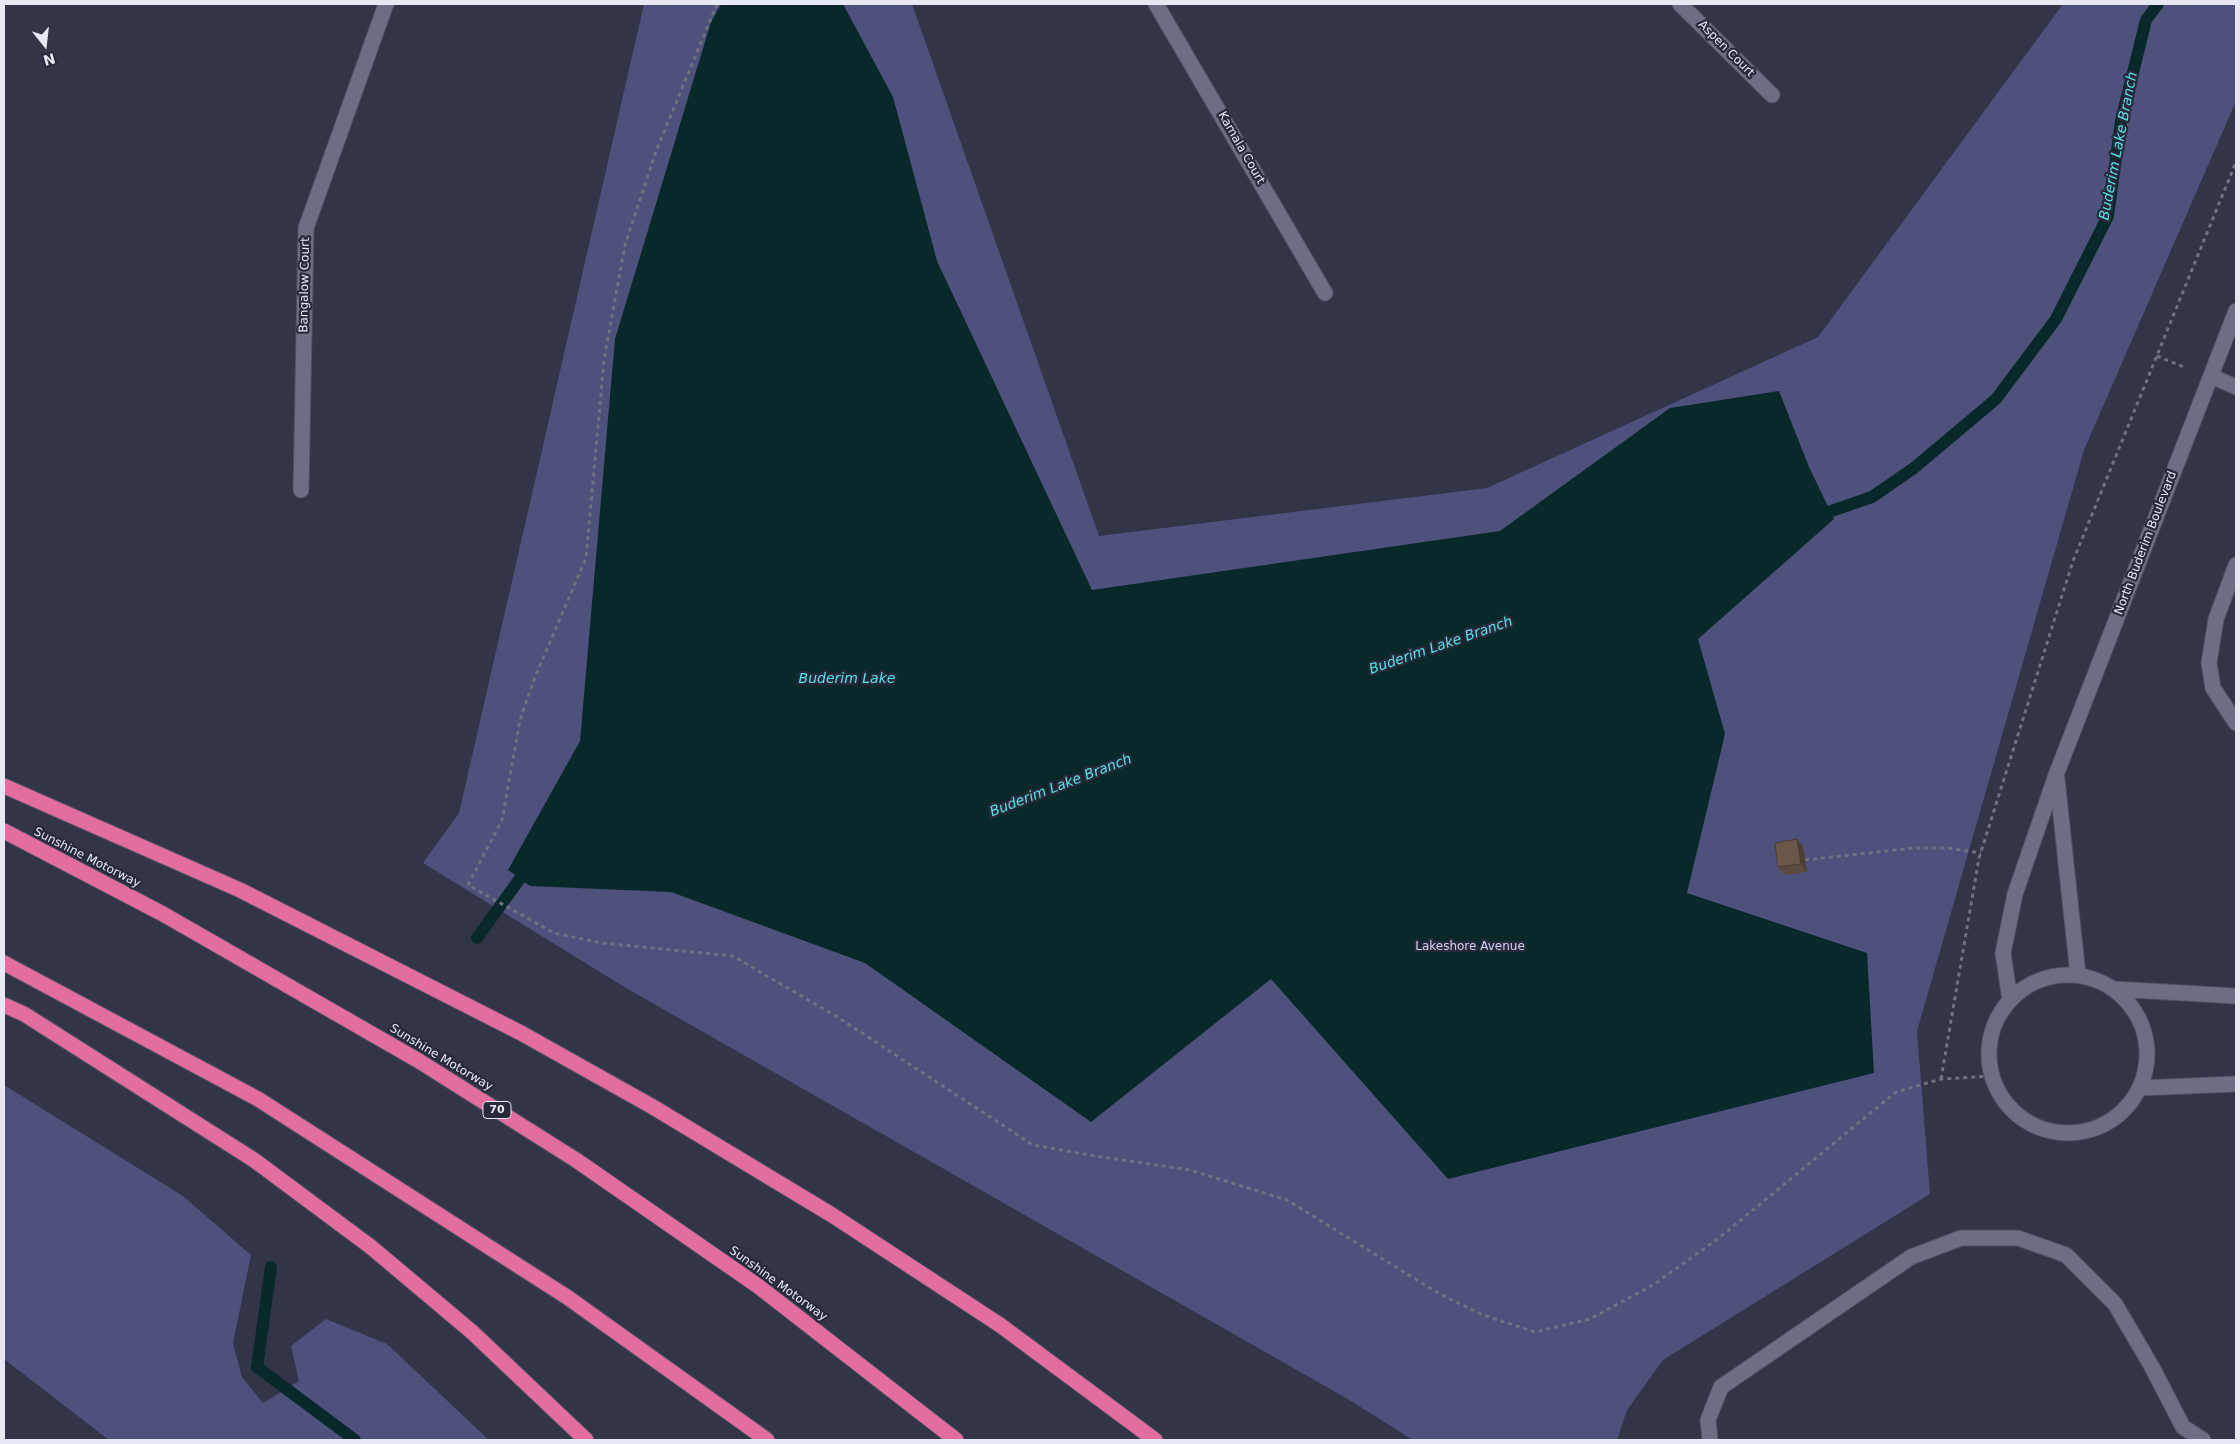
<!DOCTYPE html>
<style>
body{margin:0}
#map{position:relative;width:2240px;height:1444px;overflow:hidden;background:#323447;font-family:"DejaVu Sans",sans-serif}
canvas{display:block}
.frame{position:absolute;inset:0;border:5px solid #e6e8f4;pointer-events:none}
.north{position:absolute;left:20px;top:20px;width:50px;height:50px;-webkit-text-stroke:4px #282a3c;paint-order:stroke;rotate:164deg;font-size:14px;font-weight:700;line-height:20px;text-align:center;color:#e6e8f4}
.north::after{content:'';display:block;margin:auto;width:18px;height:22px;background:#e6e8f4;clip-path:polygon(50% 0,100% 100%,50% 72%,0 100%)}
</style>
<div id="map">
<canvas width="2240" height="1444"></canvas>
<div class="frame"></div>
<div class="north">N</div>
</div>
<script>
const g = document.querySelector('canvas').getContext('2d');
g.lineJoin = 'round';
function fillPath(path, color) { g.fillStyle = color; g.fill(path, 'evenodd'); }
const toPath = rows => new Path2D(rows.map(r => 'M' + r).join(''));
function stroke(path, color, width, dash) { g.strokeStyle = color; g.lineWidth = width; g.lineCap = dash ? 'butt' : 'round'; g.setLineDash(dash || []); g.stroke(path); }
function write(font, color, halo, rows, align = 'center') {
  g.font = font + ' "DejaVu Sans",sans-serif'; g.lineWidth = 4.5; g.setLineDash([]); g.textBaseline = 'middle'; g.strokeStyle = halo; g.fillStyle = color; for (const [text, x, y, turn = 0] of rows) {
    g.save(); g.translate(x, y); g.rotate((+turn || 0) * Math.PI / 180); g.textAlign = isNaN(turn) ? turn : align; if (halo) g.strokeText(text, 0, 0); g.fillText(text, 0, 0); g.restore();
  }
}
fillPath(toPath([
 [644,4,912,4,1099,536,1487,488,1818,337,2063,4,2236,4,2236,101,2084,450,1917,1031,1930,1194,1663,1360,1627,1410,1617,1440,1413,1440,1346,1398,626,988,423,863,459,813],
 [4,1085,183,1196,251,1255,233,1343,242,1377,263,1403,299,1381,291,1346,326,1319,387,1344,489,1440,109,1440,4,1359]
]), '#4e517b');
fillPath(toPath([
 [721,4,843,4,893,97,937,261,1092,590,1500,531,1670,408,1779,391,1809,467,1834,519,1698,639,1725,734,1687,893,1867,953,1874,1073,1448,1179,1271,979,1091,1122,865,963,671,892,530,886,508,870,580,741,615,339,711,22]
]), '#09282a');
stroke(toPath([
 [1814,517,1872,497,1914,468,1996,399,2056,319,2108,216,2121,121,2146,20,2158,4],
 [477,938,529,866],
 [271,1267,257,1367,355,1440]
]), '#09282a', 12);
const lane = toPath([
 [1710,1440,1708,1420,1721,1387,1911,1257,1961,1238,2018,1238,2066,1255,2115,1304,2152,1367,2183,1427,2203,1440]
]);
const street = toPath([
 [1156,4,1325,293],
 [1680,4,1772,95],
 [2211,376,2236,387],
 [301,490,306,228,386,4],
 [2236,565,2216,619,2209,663,2213,688,2236,723],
 [2057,779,2078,975],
 '1989 1054a79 79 0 1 1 158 0a79 79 0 1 1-158 0Z',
 [2114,989,2236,996],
 [2010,1000,2003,953,2015,894,2056,775,2236,311],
 [2140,1088,2236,1084]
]);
const highway = toPath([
 [4,786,240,890,521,1033,653,1107,832,1215,1000,1325,1155,1440],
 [4,831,163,914,419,1061,576,1160,758,1286,956,1440],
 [4,963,258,1099,567,1297,767,1440],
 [4,1005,24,1014,254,1160,371,1247,472,1332,586,1440]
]);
stroke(lane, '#4f5161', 17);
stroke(street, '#4f5161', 17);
stroke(highway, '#4f5161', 17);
stroke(toPath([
 [717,4,656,151,625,245,604,360,586,558,535,677,520,720,502,820,468,885,554,933,602,943,733,956,839,1018,1033,1145,1089,1155,1190,1170,1287,1200,1438,1293,1483,1315,1535,1332,1590,1319,1653,1285,1719,1238,1896,1092,1941,1079,1993,1076],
 [2157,356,2184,367],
 [1805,860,1913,848,1947,848,1981,853],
 [1941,1079,1979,858,2073,561,2236,162]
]), '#707282', 3, [4, 4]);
stroke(lane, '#6c6e83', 15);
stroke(street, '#6c6e83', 15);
stroke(highway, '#e26d9e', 15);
fillPath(toPath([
 [1797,839,1803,847,1807,872,1784,875,1778,867]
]), '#5c4a40');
fillPath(toPath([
 [1797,839,1803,847,1807,872,1801,864]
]), '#4b3c34');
const building = toPath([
 [1797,839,1801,864,1778,867,1775,843,1797,839]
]);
fillPath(building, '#6b564a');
stroke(building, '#4b3c34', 1);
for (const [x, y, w] of [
 [497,1110,28]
]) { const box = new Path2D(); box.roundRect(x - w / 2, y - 8.5, w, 17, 4); g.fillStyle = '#282a3c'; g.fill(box); stroke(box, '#e6e8f4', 1); }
write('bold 11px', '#e6e8f4', null, [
 ["70",497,1110]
]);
write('12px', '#e6e8f4', '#282a3c', [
 ["Aspen Court",1726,49,45],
 ["Kamala Court",1241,148,60],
 ["Bangalow Court",305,285,-89],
 ["North Buderim Boulevard",2146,543,-69],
 ["Sunshine Motorway",87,858,27],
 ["Sunshine Motorway",441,1058,31],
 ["Sunshine Motorway",778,1284,36]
]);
write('12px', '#ced2f5', '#282a3c', [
 ["Lakeshore Avenue",1470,947]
]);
write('italic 14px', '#55e2e8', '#282a3c', [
 ["Buderim Lake Branch",2119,146,-79],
 ["Buderim Lake Branch",1441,646,-19],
 ["Buderim Lake",847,679],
 ["Buderim Lake Branch",1061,786,-21]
]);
</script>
